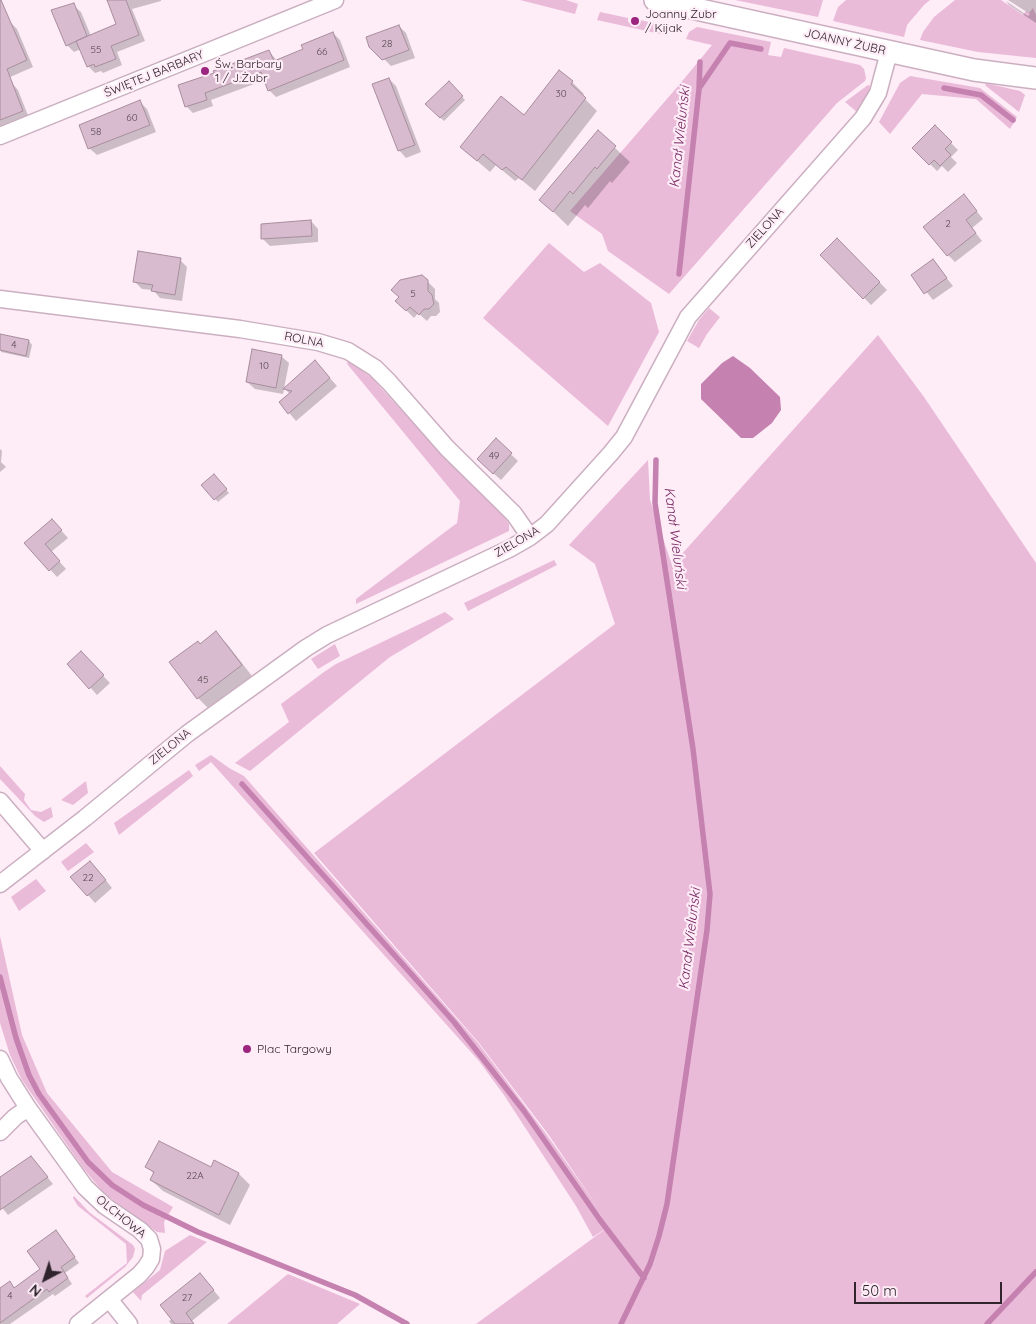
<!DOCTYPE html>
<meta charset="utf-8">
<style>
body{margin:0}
#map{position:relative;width:1036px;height:1324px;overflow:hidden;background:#feecf7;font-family:Quicksand,sans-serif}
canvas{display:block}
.north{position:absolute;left:20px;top:1254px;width:50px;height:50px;-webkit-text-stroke:4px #feecf7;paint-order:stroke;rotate:220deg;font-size:14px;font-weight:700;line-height:20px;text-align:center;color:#30252c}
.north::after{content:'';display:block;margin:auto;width:18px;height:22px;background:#30252c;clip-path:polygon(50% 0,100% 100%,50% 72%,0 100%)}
.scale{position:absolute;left:854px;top:1282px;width:148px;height:22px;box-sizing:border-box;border:2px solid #30252c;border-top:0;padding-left:6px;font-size:15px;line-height:18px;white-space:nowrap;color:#30252c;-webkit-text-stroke:4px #feecf7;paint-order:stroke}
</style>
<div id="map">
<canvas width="1036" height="1324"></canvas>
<div class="north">N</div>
<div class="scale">50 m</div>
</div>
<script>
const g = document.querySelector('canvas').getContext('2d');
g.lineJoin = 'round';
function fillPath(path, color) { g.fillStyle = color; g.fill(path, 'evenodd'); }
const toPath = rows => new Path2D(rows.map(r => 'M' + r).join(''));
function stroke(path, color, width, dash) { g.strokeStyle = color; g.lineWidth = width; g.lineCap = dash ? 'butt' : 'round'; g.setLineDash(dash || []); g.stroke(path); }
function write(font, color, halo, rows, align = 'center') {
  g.font = font + ' Quicksand,sans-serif'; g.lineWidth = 4.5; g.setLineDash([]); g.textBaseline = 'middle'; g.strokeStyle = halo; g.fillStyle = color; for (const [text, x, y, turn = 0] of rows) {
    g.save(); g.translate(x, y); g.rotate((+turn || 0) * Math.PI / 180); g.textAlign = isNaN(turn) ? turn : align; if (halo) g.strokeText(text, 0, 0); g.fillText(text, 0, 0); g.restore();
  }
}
fillPath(toPath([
 [520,0,566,0,578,4,575,14],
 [735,0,823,0,818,17],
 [846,0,930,0,924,5,907,25,904,37,833,21,838,7],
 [955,0,1001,0,1023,15,1026,11,1029,13,1033,8,1036,15,1036,58,978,52,920,40,923,32,934,17],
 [600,12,628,18,628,22,639,24,640,20,666,26,665,35,597,20],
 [697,27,771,42,768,55,781,57,784,48,860,65,864,69,866,78,865,81,837,103,669,294,608,251,602,234,570,211,679,85,712,45,686,39,689,32],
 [910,76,980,88,1017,117,1010,129,976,99,922,94,890,134,879,122,900,83],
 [985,83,1020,91,1025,95,1019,112,986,86],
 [868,85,870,86,868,94,857,112,845,102],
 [549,243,584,272,600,263,651,303,659,332,608,426,483,318],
 [709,308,720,317,707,334,699,348,687,341,699,320],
 [878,335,924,397,1036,563,1036,1324,476,1324,611,1225,593,1237,576,1206,504,1095,479,1061,211,762,199,771,195,765,211,755,229,768,244,776,478,1043,547,1135,599,1209,548,1134,479,1043,314,853,615,624,595,564,569,545,648,460,650,500,672,565],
 [349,361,371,377,448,461,502,513,509,524,509,531,356,604,356,599,457,523,460,501,348,365,347,363],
 [554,560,557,565,468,611,464,603],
 [445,612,454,619,390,657,250,771,235,763,289,722,281,704,324,672,336,664],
 [335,644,340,656,318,669,311,659],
 [0,766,25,794,24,800,31,810,41,812,51,807,53,817,44,822,35,816,0,779],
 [189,770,193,776,119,835,114,823],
 [86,781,88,793,73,805,61,800],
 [86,843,94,852,68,871,61,862],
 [36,879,46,891,19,911,11,897],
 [0,936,22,1035,47,1093,112,1172,173,1207,164,1222,165,1233,157,1232,110,1198,99,1187,83,1168,22,1080,10,1055,0,1023],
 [74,1196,89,1212,133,1245,135,1249,133,1257,125,1267,87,1298,85,1296,127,1263,126,1244,78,1206,73,1198],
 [190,1235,207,1242,142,1295,141,1301,133,1292,160,1270,165,1251],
 [288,1274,360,1304,337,1324,227,1324]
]), '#eabad9');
fillPath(toPath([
 [733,356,750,368,780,397,781,410,772,423,753,438,741,438,701,399,701,384,722,363]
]), '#c581af');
fillPath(toPath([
 [108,0,161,0,161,1,132,9,145,41,117,52,122,65,103,73,101,71,95,73,88,66,81,49,74,52,67,45,73,5,81,12,91,36,118,25],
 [1008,0,1036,0,1036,23,1009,5,1006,1,1028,16,1030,14],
 [10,22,17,29,33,67,1,81,0,27],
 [399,26,406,33,415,58,391,66,371,46],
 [333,33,340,40,350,67,276,97,269,90,265,80,211,100,213,106,193,113,186,106,215,74,269,51,277,61,304,50],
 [389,79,396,86,421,152,406,158,399,150],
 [11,82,18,90,29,118,0,130,0,87],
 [572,82,584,94,582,96,597,111,535,191,519,178,515,181,496,165,490,172,461,147,524,117],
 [449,83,465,100,444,121,427,104],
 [140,102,147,109,156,132,97,155,89,148],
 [935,127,958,150,951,157,957,163,948,172,942,166,937,171,914,148],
 [598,132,630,162,612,183,610,181,588,208,585,205,568,226,541,200],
 [964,196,983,219,972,228,982,241,955,262,948,255],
 [311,221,318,229,318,242,270,246,263,239],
 [837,239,887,290,871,305,822,255],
 [180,260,187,267,182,301,160,298,153,290,142,289,134,281],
 [933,261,953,286,933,300,913,275],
 [422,276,435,289,435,299,439,303,440,312,436,316,431,316,427,321,418,313,414,318,404,308],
 [0,337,29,341,32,345,29,358,1,352],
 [281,356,289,363,283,394,255,389,247,382],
 [322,369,337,386,296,421,280,402,290,394,285,389],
 [496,440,518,461,501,480,485,466],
 [0,449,2,451,1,462,6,467,0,472],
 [217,479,229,493,218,502,203,485],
 [59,528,68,538,51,552,66,569,57,577,26,543],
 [216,633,227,644,252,676,209,709,198,698,171,662,200,645],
 [81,653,110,683,97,695,69,664],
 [97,869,112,888,95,903,72,877],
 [31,1157,53,1184,8,1215,0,1205,0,1179],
 [215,1161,239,1174,250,1185,230,1225,163,1191,151,1180,154,1174,147,1166,211,1169],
 [56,1232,79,1263,65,1273,72,1284,55,1296,53,1294,10,1324,0,1324,0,1289,9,1283,15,1288,42,1269],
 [200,1274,220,1298,192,1321,194,1324,171,1324,169,1321,172,1319]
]), '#0003');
stroke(toPath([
 [700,87,730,43,761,49],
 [944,88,981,95,1013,120],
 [679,274,699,89,700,62],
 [242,784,454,1022,524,1111,600,1220,644,1278],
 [0,977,16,1038,29,1075,39,1094,88,1162,112,1185,143,1205,198,1232,355,1295,407,1324],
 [621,1324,650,1264,659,1236,667,1204,707,930,710,894,693,749,655,503,656,460],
 [987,1324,1036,1272]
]), '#c581af', 5.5);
const building = toPath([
 [0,0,1,0,27,60,7,69,23,111,0,120,0,0],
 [107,0,126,0,139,35,111,46,116,59,95,67,94,64,87,67,76,41,116,24,107,0],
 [74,3,87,36,66,46,51,10,74,3],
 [399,25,409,50,382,60,369,47,366,37,399,25],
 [333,32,344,60,268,91,261,72,205,93,207,100,185,107,178,85,214,73,213,71,269,50,274,61,303,49,301,45,333,32],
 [559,70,573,81,571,84,586,98,522,180,506,167,502,170,483,154,477,161,460,147,501,96,524,115,559,70],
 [389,78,415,145,398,151,372,84,389,78],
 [449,81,463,96,440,118,425,104,449,81],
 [140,100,150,125,88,149,79,125,140,100],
 [935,125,952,142,945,149,951,155,940,166,934,160,929,165,912,148,935,125],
 [598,130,616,146,597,169,595,167,573,194,570,191,553,212,539,200,598,130],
 [964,194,977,211,966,220,976,233,947,256,923,227,964,194],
 [311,220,312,236,261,239,261,224,311,220],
 [837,238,880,282,863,299,820,255,837,238],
 [138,251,181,258,175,295,151,291,153,285,133,282,138,251],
 [933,259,947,278,924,294,911,275,933,259],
 [422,275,428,280,428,291,432,295,434,304,429,309,424,309,419,315,410,307,406,311,395,301,399,297,391,290,400,280,422,275],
 [0,334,29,340,26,356,0,350,0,334],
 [252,349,282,355,276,388,246,382,252,349],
 [315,360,330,378,288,414,279,402,292,391,283,389,315,360],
 [496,438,512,453,493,474,477,459,496,438],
 [214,474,227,489,214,500,201,485,214,474],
 [52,519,62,530,45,544,60,561,49,571,24,543,52,519],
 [216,631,242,665,197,699,169,662,198,641,200,644,216,631],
 [81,651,104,675,89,689,67,664,81,651],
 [90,861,106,880,87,896,70,877,90,861],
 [159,1141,211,1167,214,1160,239,1173,219,1215,150,1180,154,1172,145,1167,159,1141],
 [31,1156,48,1177,0,1210,0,1177,31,1156],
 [56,1230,75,1257,61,1267,68,1278,49,1292,47,1289,0,1323,0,1288,10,1281,14,1288,40,1269,27,1251,56,1230],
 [200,1273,214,1290,186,1313,194,1324,175,1324,160,1305,200,1273]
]);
fillPath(building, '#d8bbce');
stroke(building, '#a88d9e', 1);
const minor = toPath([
 [0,136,335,0],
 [0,299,240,329,318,342,348,351,375,368,389,382,447,448,514,514,530,537],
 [0,801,43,851],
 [0,884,85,818,187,734,306,648,327,635,509,549,530,537,547,524,611,453,624,437,688,317,863,118,878,93,889,52],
 [0,1059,9,1078,28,1108,85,1187,105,1206,140,1230,149,1239,152,1249,151,1259,146,1267,139,1275,78,1324],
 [0,1132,15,1117,28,1108],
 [109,1299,129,1324]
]);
const tertiary = toPath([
 [655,0,974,70,1036,78]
]);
stroke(minor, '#cbafc1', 19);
stroke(tertiary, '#cbafc1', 24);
stroke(minor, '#fff', 16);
stroke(tertiary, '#fff', 21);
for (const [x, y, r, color] of [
 [635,21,5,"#9b257f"],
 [205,71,5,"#9b257f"],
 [247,1049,5,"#9b257f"]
]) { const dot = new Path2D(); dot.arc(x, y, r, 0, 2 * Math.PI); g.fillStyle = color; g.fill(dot); stroke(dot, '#feecf7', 2); }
write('10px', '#5a4a54', null, [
 ["28",387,44],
 ["55",96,50],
 ["66",322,52],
 ["30",561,94],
 ["60",132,118],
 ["58",96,132],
 ["2",948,224],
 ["5",413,294],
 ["4",14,345],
 ["10",264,366],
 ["49",494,456],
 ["45",203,680],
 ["22",88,878],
 ["22A",195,1176],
 ["4",10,1296],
 ["27",187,1298]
]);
write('12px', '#30252c', '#feecf7', [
 ["Joanny Żubr",645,14],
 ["/ Kijak",645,28],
 ["Św. Barbary",215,64],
 ["1 / J.Żubr",215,78],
 ["Plac Targowy",257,1049]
], 'left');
write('12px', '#30252c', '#feecf7', [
 ["JOANNY ŻUBR",845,42,13],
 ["ŚWIĘTEJ BARBARY",154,74,-22],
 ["ZIELONA",765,228,-48],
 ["ROLNA",304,340,11],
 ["ZIELONA",517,542,-30],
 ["ZIELONA",170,747,-39],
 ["OLCHOWA",121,1217,39]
]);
write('italic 14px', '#772762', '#feecf7', [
 ["Kanał Wieluński",680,137,-84],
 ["Kanał Wieluński",675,538,83],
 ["Kanał Wieluński",690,939,-83]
]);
</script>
